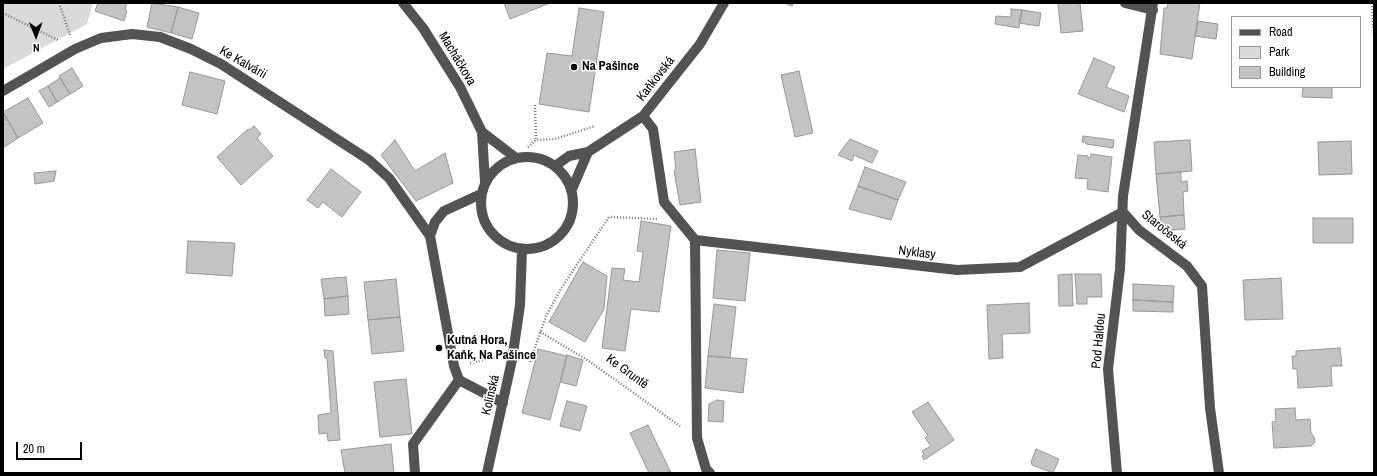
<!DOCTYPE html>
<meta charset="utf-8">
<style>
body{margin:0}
#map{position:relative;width:1377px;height:476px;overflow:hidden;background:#fff;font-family:"Archivo Narrow",sans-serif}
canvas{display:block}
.frame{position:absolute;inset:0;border:4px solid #000;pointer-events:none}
.legend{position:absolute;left:1231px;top:16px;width:130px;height:72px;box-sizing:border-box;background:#fff;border:1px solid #999;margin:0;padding:5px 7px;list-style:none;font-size:12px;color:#000}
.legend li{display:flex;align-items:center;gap:8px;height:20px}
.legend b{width:20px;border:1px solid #999}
.north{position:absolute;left:16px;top:16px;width:40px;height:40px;-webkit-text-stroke:3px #fff;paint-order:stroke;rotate:179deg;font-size:11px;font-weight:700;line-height:16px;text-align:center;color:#000}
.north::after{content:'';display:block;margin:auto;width:14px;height:18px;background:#000;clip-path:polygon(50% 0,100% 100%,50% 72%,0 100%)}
.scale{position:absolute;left:16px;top:442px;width:66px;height:18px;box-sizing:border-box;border:2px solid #000;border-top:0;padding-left:5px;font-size:12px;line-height:14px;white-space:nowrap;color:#000;-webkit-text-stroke:3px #fff;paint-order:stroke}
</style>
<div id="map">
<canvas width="1377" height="476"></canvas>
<div class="frame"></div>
<ul class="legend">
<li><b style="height:5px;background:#535353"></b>Road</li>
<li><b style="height:11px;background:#dadada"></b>Park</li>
<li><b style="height:11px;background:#c3c3c3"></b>Building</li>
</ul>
<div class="north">N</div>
<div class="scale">20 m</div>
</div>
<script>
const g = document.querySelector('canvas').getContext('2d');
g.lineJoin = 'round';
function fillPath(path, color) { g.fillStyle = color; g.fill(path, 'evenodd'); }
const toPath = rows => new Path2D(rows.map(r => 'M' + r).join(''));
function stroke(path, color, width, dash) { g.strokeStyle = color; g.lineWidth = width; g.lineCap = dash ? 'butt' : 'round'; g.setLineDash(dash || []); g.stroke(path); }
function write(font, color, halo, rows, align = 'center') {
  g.font = font + ' "Archivo Narrow",sans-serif'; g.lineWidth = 3; g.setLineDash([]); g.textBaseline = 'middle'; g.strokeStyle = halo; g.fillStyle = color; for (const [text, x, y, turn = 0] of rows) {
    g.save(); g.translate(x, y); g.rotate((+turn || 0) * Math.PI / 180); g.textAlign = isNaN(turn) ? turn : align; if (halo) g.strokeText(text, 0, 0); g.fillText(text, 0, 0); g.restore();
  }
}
fillPath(toPath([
 [3,3,93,3,87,24,3,69]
]), '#dadada');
const building = toPath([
 [98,3,127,3,125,10,127,11,124,21,95,11,98,3],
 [152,3,178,7,171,33,147,27,152,3],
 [504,3,550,3,510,19,504,3],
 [784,3,793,3,792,6,784,3],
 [1058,3,1080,3,1083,31,1061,33,1058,3],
 [1168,3,1200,3,1192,59,1160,54,1164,8,1167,8,1168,3],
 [178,7,199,13,192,39,171,33,178,7],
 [579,8,604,12,589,112,539,104,547,53,572,56,579,8],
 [1011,9,1022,10,1019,28,995,24,996,16,1011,17,1011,9],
 [1022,10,1041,13,1039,26,1019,23,1022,10],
 [1198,21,1218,24,1216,39,1195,36,1198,21],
 [1094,58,1115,67,1106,87,1129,96,1124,112,1078,94,1094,58],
 [72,68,83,86,70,94,59,76,72,68],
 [799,71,813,133,795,137,781,75,799,71],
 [190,72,225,81,217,114,182,105,190,72],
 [60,78,70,94,57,102,48,86,60,78],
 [48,86,57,102,49,107,39,91,48,86],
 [1303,87,1332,87,1332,98,1302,97,1303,87],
 [28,98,43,123,18,138,3,112,28,98],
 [3,112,18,138,3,148,3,112],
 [254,126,261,134,257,138,273,156,241,185,217,157,248,129,249,130,254,126],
 [1083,136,1114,140,1113,148,1086,144,1085,142,1082,142,1083,136],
 [850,139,878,151,872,163,854,155,852,161,838,155,850,139],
 [395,140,415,171,445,153,453,183,416,201,381,155,395,140],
 [1190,140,1192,171,1156,174,1154,142,1190,140],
 [1351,141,1352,174,1319,175,1318,142,1351,141],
 [695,149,701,202,680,205,674,171,676,170,674,152,695,149],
 [1091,154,1112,157,1108,192,1087,189,1088,179,1075,178,1078,155,1088,156,1088,158,1090,158,1091,154],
 [865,167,906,182,898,200,858,186,865,167],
 [331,169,361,192,342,217,323,202,318,208,307,200,331,169],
 [56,171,54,181,35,184,34,173,56,171],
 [1181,172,1181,182,1187,181,1188,191,1183,192,1184,215,1160,217,1156,174,1181,172],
 [858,186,898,200,891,220,849,209,858,186],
 [1184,215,1185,229,1161,231,1160,217,1184,215],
 [1313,218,1353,218,1353,243,1313,243,1313,218],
 [641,221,671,226,659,312,631,309,625,351,602,348,612,268,625,269,623,280,639,282,643,252,637,251,641,221],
 [188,241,235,243,232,276,186,273,188,241],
 [717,250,750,253,745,301,713,298,717,250],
 [583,262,607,276,604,309,585,342,549,322,583,262],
 [1072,274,1073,306,1059,306,1058,275,1072,274],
 [1075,274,1101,274,1102,297,1087,297,1087,304,1077,304,1075,274],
 [346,277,348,296,324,299,321,279,346,277],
 [1281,278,1283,319,1245,320,1243,280,1281,278],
 [396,279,400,317,368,320,364,282,396,279],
 [1133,284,1174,286,1173,302,1133,300,1133,284],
 [348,296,349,314,325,316,324,299,348,296],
 [1133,300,1173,302,1173,312,1133,311,1133,300],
 [1029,303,1030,333,1002,334,1003,358,989,359,987,305,1029,303],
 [714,304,736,307,730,358,708,356,714,304],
 [400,317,404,351,372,354,368,320,400,317],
 [1340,348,1342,366,1331,366,1332,386,1298,388,1297,369,1293,369,1292,356,1296,356,1296,351,1340,348],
 [538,349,567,356,550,420,522,413,538,349],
 [324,350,333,351,340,440,328,441,327,433,319,434,318,415,331,413,327,358,325,358,324,350],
 [567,355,583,360,576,386,560,382,567,355],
 [708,356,747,359,743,393,705,388,708,356],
 [406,379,412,434,380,437,374,382,406,379],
 [717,400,724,401,723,422,708,421,709,404,717,400],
 [567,401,587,406,580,431,560,426,567,401],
 [928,402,954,440,924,460,922,456,924,454,922,451,931,446,925,438,928,436,912,412,928,402],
 [1295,408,1296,420,1310,419,1311,433,1314,437,1315,442,1311,446,1274,448,1272,422,1276,421,1275,409,1295,408],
 [648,425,670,471,671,471,666,473,649,473,630,433,648,425],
 [391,444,394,473,345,473,341,450,391,444],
 [1036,449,1059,459,1053,473,1032,465,1031,462,1036,449]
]);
fillPath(building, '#c3c3c3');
stroke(building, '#979797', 1);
stroke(toPath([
 [59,3,70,35],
 [1372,3,1374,36],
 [3,13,58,40],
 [535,105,536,140],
 [528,147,536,140,555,139,595,126],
 [540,332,586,359,680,426],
 [530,362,546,316,562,287,609,217,658,219],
 [470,363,497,357]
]), '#757575', 2.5, [1, 2]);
stroke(toPath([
 [403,3,423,28,460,87,482,132,485,182],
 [1125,3,1153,10],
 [3,91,75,49,101,38,132,34,160,37,191,49,221,64,369,160,389,178,430,236],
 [643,116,653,129,664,202,695,240,697,438,706,469,710,473],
 [482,132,516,158],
 '481 203a46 46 0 1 1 92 0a46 46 0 1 1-92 0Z',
 [555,166,569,156,588,152,643,116,700,44,724,3],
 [572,189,588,152],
 [481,194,444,211,435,222,430,236,454,366,459,380,503,403],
 [1123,212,1139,230,1187,266,1202,286,1210,408,1219,473],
 [695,240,957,270,1020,267,1123,212],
 [415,473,413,444,459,380],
 [487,473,512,360,520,305,522,250],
 [1117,473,1108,369,1120,269,1123,196,1153,3]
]), '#535353', 10);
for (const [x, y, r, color] of [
 [574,67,4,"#000"],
 [439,348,4,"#000"]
]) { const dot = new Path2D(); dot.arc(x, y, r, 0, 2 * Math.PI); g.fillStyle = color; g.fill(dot); stroke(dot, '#fff', 1.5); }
write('13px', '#000', '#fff', [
 ["Macháčkova",457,59,59],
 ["Ke Kalvárii",243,63,30],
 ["Kaňkovská",656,79,-52],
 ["Staročeská",1164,230,39],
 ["Nyklasy",917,253,7],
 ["Pod Haldou",1099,341,-85],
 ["Ke Gruntě",627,372,36],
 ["Kolínská",491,395,-77]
]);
write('bold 13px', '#000', '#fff', [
 ["Na Pašince",582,67],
 ["Kutná Hora,",447,341],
 ["Kaňk, Na Pašince",447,356]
], 'left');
</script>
